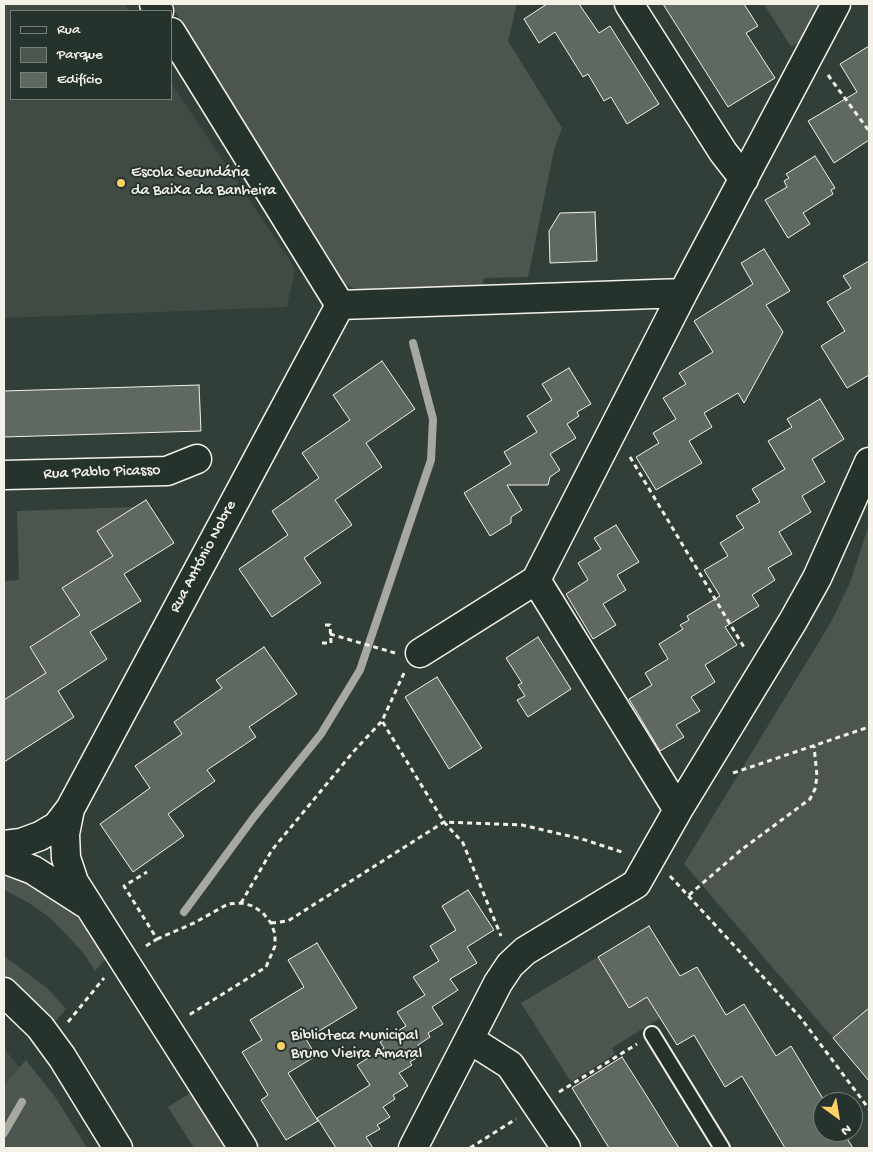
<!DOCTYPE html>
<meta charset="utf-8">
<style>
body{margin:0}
#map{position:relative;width:873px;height:1152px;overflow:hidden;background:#323e38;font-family:"Gochi Hand",sans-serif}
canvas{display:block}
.frame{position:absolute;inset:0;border:5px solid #f4f1e8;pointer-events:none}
.legend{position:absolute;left:10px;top:10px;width:162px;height:90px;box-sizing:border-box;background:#26332d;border:1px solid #787f78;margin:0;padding:6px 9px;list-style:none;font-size:15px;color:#f4f1e8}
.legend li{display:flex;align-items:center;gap:10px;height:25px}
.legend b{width:25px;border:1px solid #787f78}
.north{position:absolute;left:813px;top:1092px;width:50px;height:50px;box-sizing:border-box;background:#26332d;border:1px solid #787f78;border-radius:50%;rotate:148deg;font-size:14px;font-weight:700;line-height:20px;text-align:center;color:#f4f1e8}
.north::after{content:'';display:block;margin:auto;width:18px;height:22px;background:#ffd166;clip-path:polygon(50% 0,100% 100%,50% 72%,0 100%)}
</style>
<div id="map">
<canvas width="873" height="1152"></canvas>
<div class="frame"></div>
<ul class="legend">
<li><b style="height:6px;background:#26332d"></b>Rua</li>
<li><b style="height:14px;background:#4c564f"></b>Parque</li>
<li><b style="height:14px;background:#5f6861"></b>Edifício</li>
</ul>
<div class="north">N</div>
</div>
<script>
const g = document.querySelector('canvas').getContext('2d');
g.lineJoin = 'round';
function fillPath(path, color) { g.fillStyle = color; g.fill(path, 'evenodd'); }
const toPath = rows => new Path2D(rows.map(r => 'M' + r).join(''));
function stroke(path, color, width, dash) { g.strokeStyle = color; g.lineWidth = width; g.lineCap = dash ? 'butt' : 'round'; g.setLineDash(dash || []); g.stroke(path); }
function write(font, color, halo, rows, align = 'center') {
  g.font = font + ' "Gochi Hand",sans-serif'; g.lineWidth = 4; g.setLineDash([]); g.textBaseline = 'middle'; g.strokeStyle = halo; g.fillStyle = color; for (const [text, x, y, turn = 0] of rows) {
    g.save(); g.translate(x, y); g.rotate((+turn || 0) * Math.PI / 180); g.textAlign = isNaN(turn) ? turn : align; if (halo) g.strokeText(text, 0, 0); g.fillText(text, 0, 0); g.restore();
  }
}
fillPath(toPath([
 [4,4,125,4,129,11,11,11,11,99,171,99,171,83,295,268,287,307,4,318],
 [4,1048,19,1067,4,1084]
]), '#404b44');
fillPath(toPath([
 [170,4,517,4,508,41,562,128,554,150,528,277,484,278,482,287,371,291,359,290,344,284,336,275,339,273],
 [764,4,823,4,802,40,791,47],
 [134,507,97,531,113,556,63,588,80,615,30,646,46,673,4,700,4,581,19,580,17,511],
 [869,524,869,1008,833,1038,684,864,831,622,850,583],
 [4,870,52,895,73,913,92,933,108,956,95,971,82,951,49,917,29,903,4,890],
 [4,956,47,988,66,1009,53,1024,4,980],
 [598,957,628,1007,647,997,660,1018,612,1048,615,1054,571,1082,521,1003],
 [26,1060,56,1098,87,1148,4,1148,4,1084],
 [193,1091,229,1148,194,1148,168,1107]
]), '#4c564f');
stroke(toPath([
 [184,912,254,817,321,734,360,670,431,460,433,419,413,343],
 [4,1133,22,1102]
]), '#a6a9a1', 8);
const building = toPath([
 [547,4,579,4,599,33,610,26,659,104,627,124,611,97,604,101,588,74,583,77,555,32,539,43,524,19,547,4],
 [663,4,744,4,758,26,746,33,775,78,728,107,663,4],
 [869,46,869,140,834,163,808,121,857,92,840,64,869,46],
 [815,156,835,188,831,190,833,194,803,213,810,224,788,238,765,200,787,187,784,181,789,178,786,174,815,156],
 [595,212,597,261,550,263,549,231,560,213,595,212],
 [764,249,790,291,766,305,783,332,744,403,738,393,704,413,712,427,689,441,702,463,656,490,636,457,659,443,653,433,676,419,663,398,686,384,679,373,713,352,694,321,753,284,741,263,764,249],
 [869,261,869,375,847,388,821,346,845,331,827,302,851,288,843,276,869,261],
 [382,361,415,409,366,443,382,467,335,500,352,525,304,558,321,583,272,617,239,569,288,535,272,511,319,478,302,453,350,420,333,395,382,361],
 [569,368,591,404,577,412,579,416,567,424,576,438,550,454,560,470,550,477,548,485,507,485,522,510,511,517,511,523,490,536,464,493,511,464,504,452,537,432,527,416,552,400,542,384,569,368],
 [199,385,201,431,4,437,4,391,199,385],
 [820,399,844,439,812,459,825,482,802,496,811,512,779,532,792,554,768,568,775,580,752,595,759,606,725,627,737,645,705,665,715,682,691,697,700,711,676,725,684,737,660,751,629,699,652,685,645,673,668,659,659,644,683,629,680,625,689,620,687,616,720,596,704,570,728,556,720,543,744,528,736,516,760,502,752,489,785,469,768,441,792,427,787,419,820,399],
 [146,500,174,543,124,574,141,601,90,632,107,659,58,691,74,717,4,762,4,700,46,673,30,647,80,615,62,588,113,556,97,531,146,500],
 [616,525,639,562,617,575,626,590,603,604,616,625,593,639,566,594,588,580,578,563,601,549,594,538,616,525],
 [538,637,571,689,528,717,517,700,525,696,518,685,522,683,506,658,538,637],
 [264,647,297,694,249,727,256,737,207,770,215,781,168,814,184,836,133,872,100,824,150,788,135,766,182,734,174,722,222,688,216,680,264,647],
 [437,677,482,748,449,769,405,697,437,677],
 [468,890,494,930,467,947,477,963,450,979,458,990,432,1007,443,1024,428,1033,430,1037,418,1045,423,1054,410,1062,412,1065,399,1073,408,1086,393,1095,395,1099,383,1107,390,1117,377,1125,380,1129,366,1137,373,1148,336,1148,317,1118,370,1085,357,1065,384,1048,380,1042,406,1026,397,1012,425,995,413,977,439,961,430,946,456,930,442,906,468,890],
 [649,926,680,976,697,967,726,1015,744,1004,776,1056,791,1046,825,1102,823,1102,823,1132,843,1132,853,1148,785,1148,742,1076,725,1087,694,1035,677,1045,647,997,629,1008,598,957,649,926],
 [317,943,357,1008,306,1039,316,1056,288,1073,318,1121,286,1140,261,1100,268,1095,242,1052,262,1040,250,1020,304,987,288,960,317,943],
 [869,1008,869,1081,833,1038,869,1008],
 [622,1057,643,1090,679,1148,609,1148,572,1088,622,1057]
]);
fillPath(building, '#5f6861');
stroke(building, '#f4f1e8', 1);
const lane = toPath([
 [652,1034,722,1148]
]);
const street = toPath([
 [154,4,159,11],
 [629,4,723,152,744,179],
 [171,32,340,305],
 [683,293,836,4],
 [340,305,683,293,536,580,678,810],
 [4,475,167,471,197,459],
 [420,653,536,580],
 [70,809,65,834,66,858,74,882,243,1148],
 [4,845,21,843,40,836,57,826,70,809,340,305],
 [4,859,33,870,86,904],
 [4,992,40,1027,62,1057,118,1148],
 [469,1039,510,1065,566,1148],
 [413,1148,498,983,510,965,525,951,636,884,678,810,793,621,817,578,869,462]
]);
stroke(lane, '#f4f1e8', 18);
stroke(street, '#f4f1e8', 31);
stroke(toPath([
 [828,75,869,131],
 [630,457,745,649],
 [330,634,395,653],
 [322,643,331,643,330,625,322,625],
 [404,673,382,721,444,822,463,843,501,936],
 [733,773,869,727],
 [670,876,800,1017,869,1109],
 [689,895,741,850,810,799,815,789,817,776,814,746],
 [241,903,272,850,354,751,382,721],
 [271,923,288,921,444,822,522,825,582,839,622,852],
 [157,939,194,923,228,904,241,903,253,906,263,913,271,923,275,934,275,946,266,967,189,1015],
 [146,946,157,939,124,886,147,872],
 [68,1022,104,978],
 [559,1092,637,1044],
 [470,1148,516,1119]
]), '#f4f1e8', 3, [5, 4]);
stroke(lane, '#26332d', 14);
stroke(street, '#26332d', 28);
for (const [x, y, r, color] of [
 [121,183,5,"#ffd166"],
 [281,1046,5,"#ffd166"]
]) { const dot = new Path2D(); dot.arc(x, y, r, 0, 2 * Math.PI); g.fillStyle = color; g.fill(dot); stroke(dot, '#26332d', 2); }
write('16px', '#f4f1e8', '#26332d', [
 ["Escola Secundária",131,174],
 ["da Baixa da Banheira",131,192],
 ["Biblioteca Municipal",291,1037],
 ["Bruno Vieira Amaral",291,1055]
], 'left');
write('16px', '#f4f1e8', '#26332d', [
 ["Rua Pablo Picasso",102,473,-2],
 ["Rua António Nobre",204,557,-62]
]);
</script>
